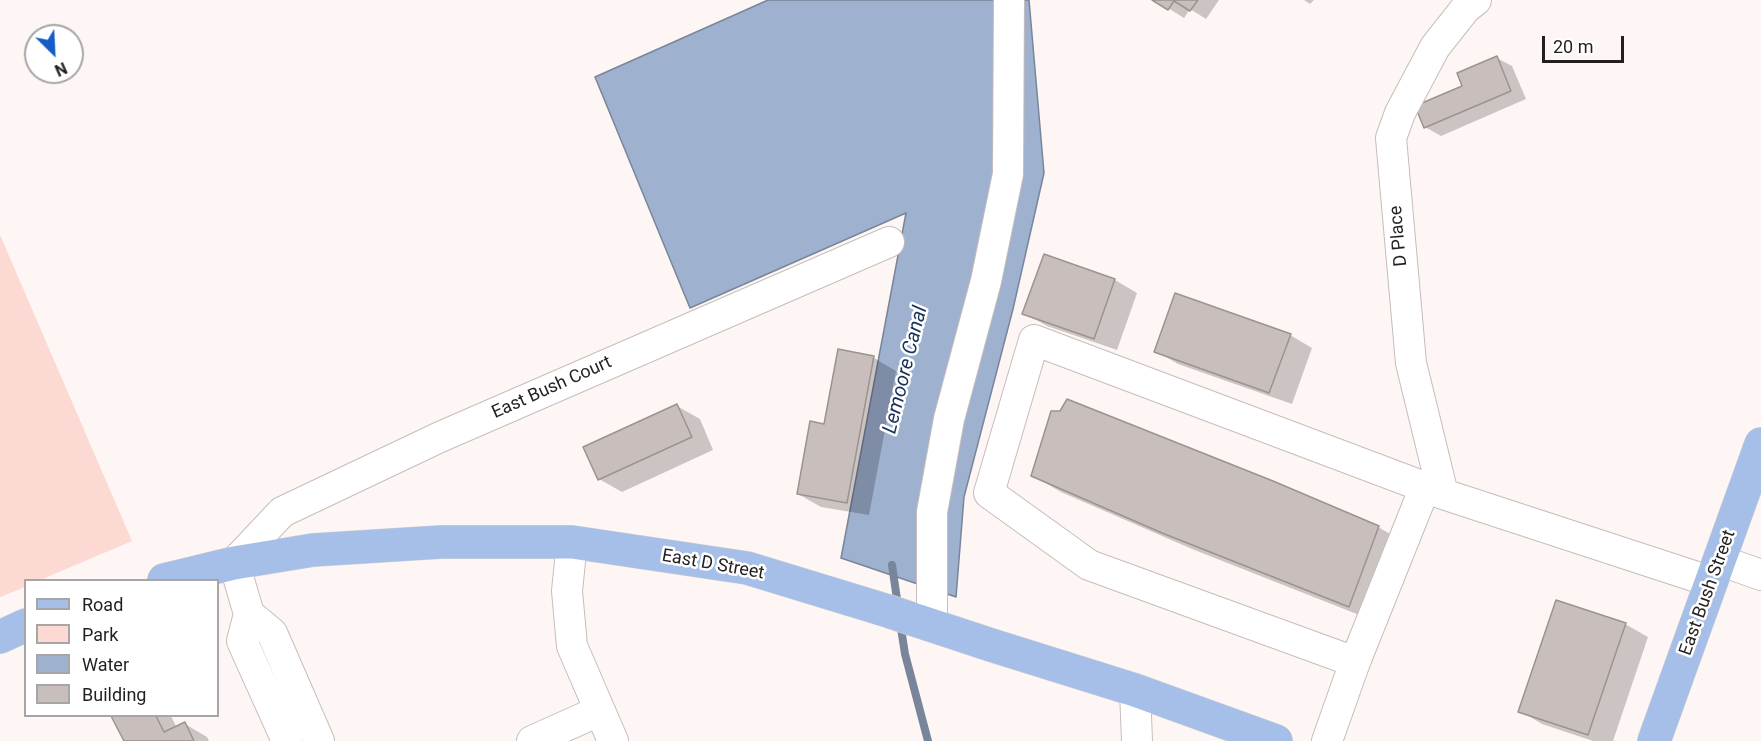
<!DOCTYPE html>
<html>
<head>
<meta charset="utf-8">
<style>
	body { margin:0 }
	#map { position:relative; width:1761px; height:741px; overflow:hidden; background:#fef6f4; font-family:Roboto,sans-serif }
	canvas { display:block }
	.legend { position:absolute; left:24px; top:579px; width:195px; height:138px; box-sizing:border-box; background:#fff; border:2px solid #a7a5a5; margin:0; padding:8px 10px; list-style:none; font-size:18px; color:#221f1e }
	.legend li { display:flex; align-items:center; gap:12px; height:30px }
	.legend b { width:30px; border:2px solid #a7a5a5 }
	.north { position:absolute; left:24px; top:24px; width:60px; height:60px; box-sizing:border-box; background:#fff; border:2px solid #a7a5a5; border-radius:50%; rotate:156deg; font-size:16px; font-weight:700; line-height:24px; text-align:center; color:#221f1e }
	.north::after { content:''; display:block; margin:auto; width:21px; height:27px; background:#165cc7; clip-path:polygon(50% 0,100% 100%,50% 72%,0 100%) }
	.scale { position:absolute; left:1542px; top:36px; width:82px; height:27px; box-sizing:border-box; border:3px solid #221f1e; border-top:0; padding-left:8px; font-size:18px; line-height:21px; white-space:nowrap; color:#221f1e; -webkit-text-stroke:4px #fff; paint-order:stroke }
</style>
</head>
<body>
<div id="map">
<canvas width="1761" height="741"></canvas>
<ul class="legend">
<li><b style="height:8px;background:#a6bfe8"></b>Road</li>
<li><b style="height:16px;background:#fcd9d2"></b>Park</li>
<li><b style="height:16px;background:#9eb1cf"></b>Water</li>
<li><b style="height:16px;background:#c8bebc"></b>Building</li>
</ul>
<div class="north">N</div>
<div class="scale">20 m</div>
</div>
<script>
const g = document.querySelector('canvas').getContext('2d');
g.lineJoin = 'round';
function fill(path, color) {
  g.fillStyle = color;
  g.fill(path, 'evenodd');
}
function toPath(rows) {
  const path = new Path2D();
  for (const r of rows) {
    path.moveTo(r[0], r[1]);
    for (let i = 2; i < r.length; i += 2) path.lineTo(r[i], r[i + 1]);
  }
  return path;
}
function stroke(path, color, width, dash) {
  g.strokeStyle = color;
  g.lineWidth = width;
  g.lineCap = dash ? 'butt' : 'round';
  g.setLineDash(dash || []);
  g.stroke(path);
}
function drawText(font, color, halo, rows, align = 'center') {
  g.font = font + ' Roboto,sans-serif';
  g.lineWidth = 5;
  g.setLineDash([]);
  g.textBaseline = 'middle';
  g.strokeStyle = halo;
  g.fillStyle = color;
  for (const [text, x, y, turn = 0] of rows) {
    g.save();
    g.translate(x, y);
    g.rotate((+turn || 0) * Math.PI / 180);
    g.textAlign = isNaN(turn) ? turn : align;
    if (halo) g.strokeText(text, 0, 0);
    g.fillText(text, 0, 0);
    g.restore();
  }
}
const green = toPath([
	[0,235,132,541,40,580,26,580,25,587,0,597]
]);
const water = toPath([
	[768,0,1029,0,1044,173,1013,309,964,497,956,597,841,558,906,213,690,308,595,77,768,0]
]);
const shadow = toPath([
	[1155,0,1219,0,1206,19,1190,9,1184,18],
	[1304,0,1314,0,1310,4],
	[1497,58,1512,66,1526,99,1441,136,1425,127,1464,86],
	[1045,256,1115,280,1137,293,1117,350,1047,326,1024,313],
	[1290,335,1312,348,1292,404,1178,364,1156,351],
	[874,358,896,371,869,515,821,507,798,494,825,425],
	[677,406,700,419,713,450,622,492,599,479],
	[1033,476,1378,527,1406,543,1377,622,1192,549,1061,492],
	[1625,624,1648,637,1613,741,1593,741,1542,724,1520,711],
	[113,716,171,716,177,728,185,724,207,737,209,741,125,741]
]);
const stream = toPath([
	[892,565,898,606],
	[900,622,905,654,928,741]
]);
const building = toPath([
	[1152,0,1198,0,1190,11,1174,1,1168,10,1152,0],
	[1497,56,1511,91,1424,128,1415,106,1462,86,1457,73,1497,56],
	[1044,254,1115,279,1094,339,1022,314,1044,254],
	[1175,293,1291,334,1269,393,1154,352,1175,293],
	[838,349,874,356,847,503,797,494,810,421,824,424,838,349],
	[1067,399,1273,481,1379,526,1349,607,1162,533,1031,476,1051,411,1060,411,1067,399],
	[677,404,692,437,598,480,583,447,677,404],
	[1556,600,1626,623,1588,735,1518,712,1556,600],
	[111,716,156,716,164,732,185,722,194,741,124,741,111,716]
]);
const minor = toPath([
	[1443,494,1411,363,1391,138,1400,113,1435,47,1465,9,1476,0],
	[572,542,567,591,572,646,613,741],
	[1719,560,1761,575],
	[249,614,272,633,319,741],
	[932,625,932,512,949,419,986,281,1008,174,1009,0],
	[1355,662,1425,487],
	[1135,690,1137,741],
	[287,741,242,641,249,614,234,563,282,512,440,437,889,242],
	[532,741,599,711],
	[1327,741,1355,662,1089,565,989,493,1034,340,1443,494,1712,582]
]);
const major = toPath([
	[164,580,234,563,313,550,441,542,572,542,747,568,888,611,991,645,1135,690,1276,741],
	[0,637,26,625],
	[1654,741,1761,444]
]);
const streetNames = [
	["D Place",1399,236,-95],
	["East Bush Court",552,388,-24],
	["East D Street",713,565,10],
	["East Bush Street",1708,593,-70]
];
const waterNames = [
	["Lemoore Canal",906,370,-76]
];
fill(green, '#fcd9d2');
fill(water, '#9eb1cf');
stroke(water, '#79859a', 1.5);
fill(shadow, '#0003');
stroke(stream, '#79859a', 8);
fill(building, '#c8bebc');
stroke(building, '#9c9391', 1.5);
stroke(minor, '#c7bdbb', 32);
stroke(major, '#d3d2d2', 34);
stroke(minor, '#fff', 30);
stroke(major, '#a6bfe8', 33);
drawText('18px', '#221f1e', '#fff', streetNames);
drawText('italic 20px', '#19325a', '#fff', waterNames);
</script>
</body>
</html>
